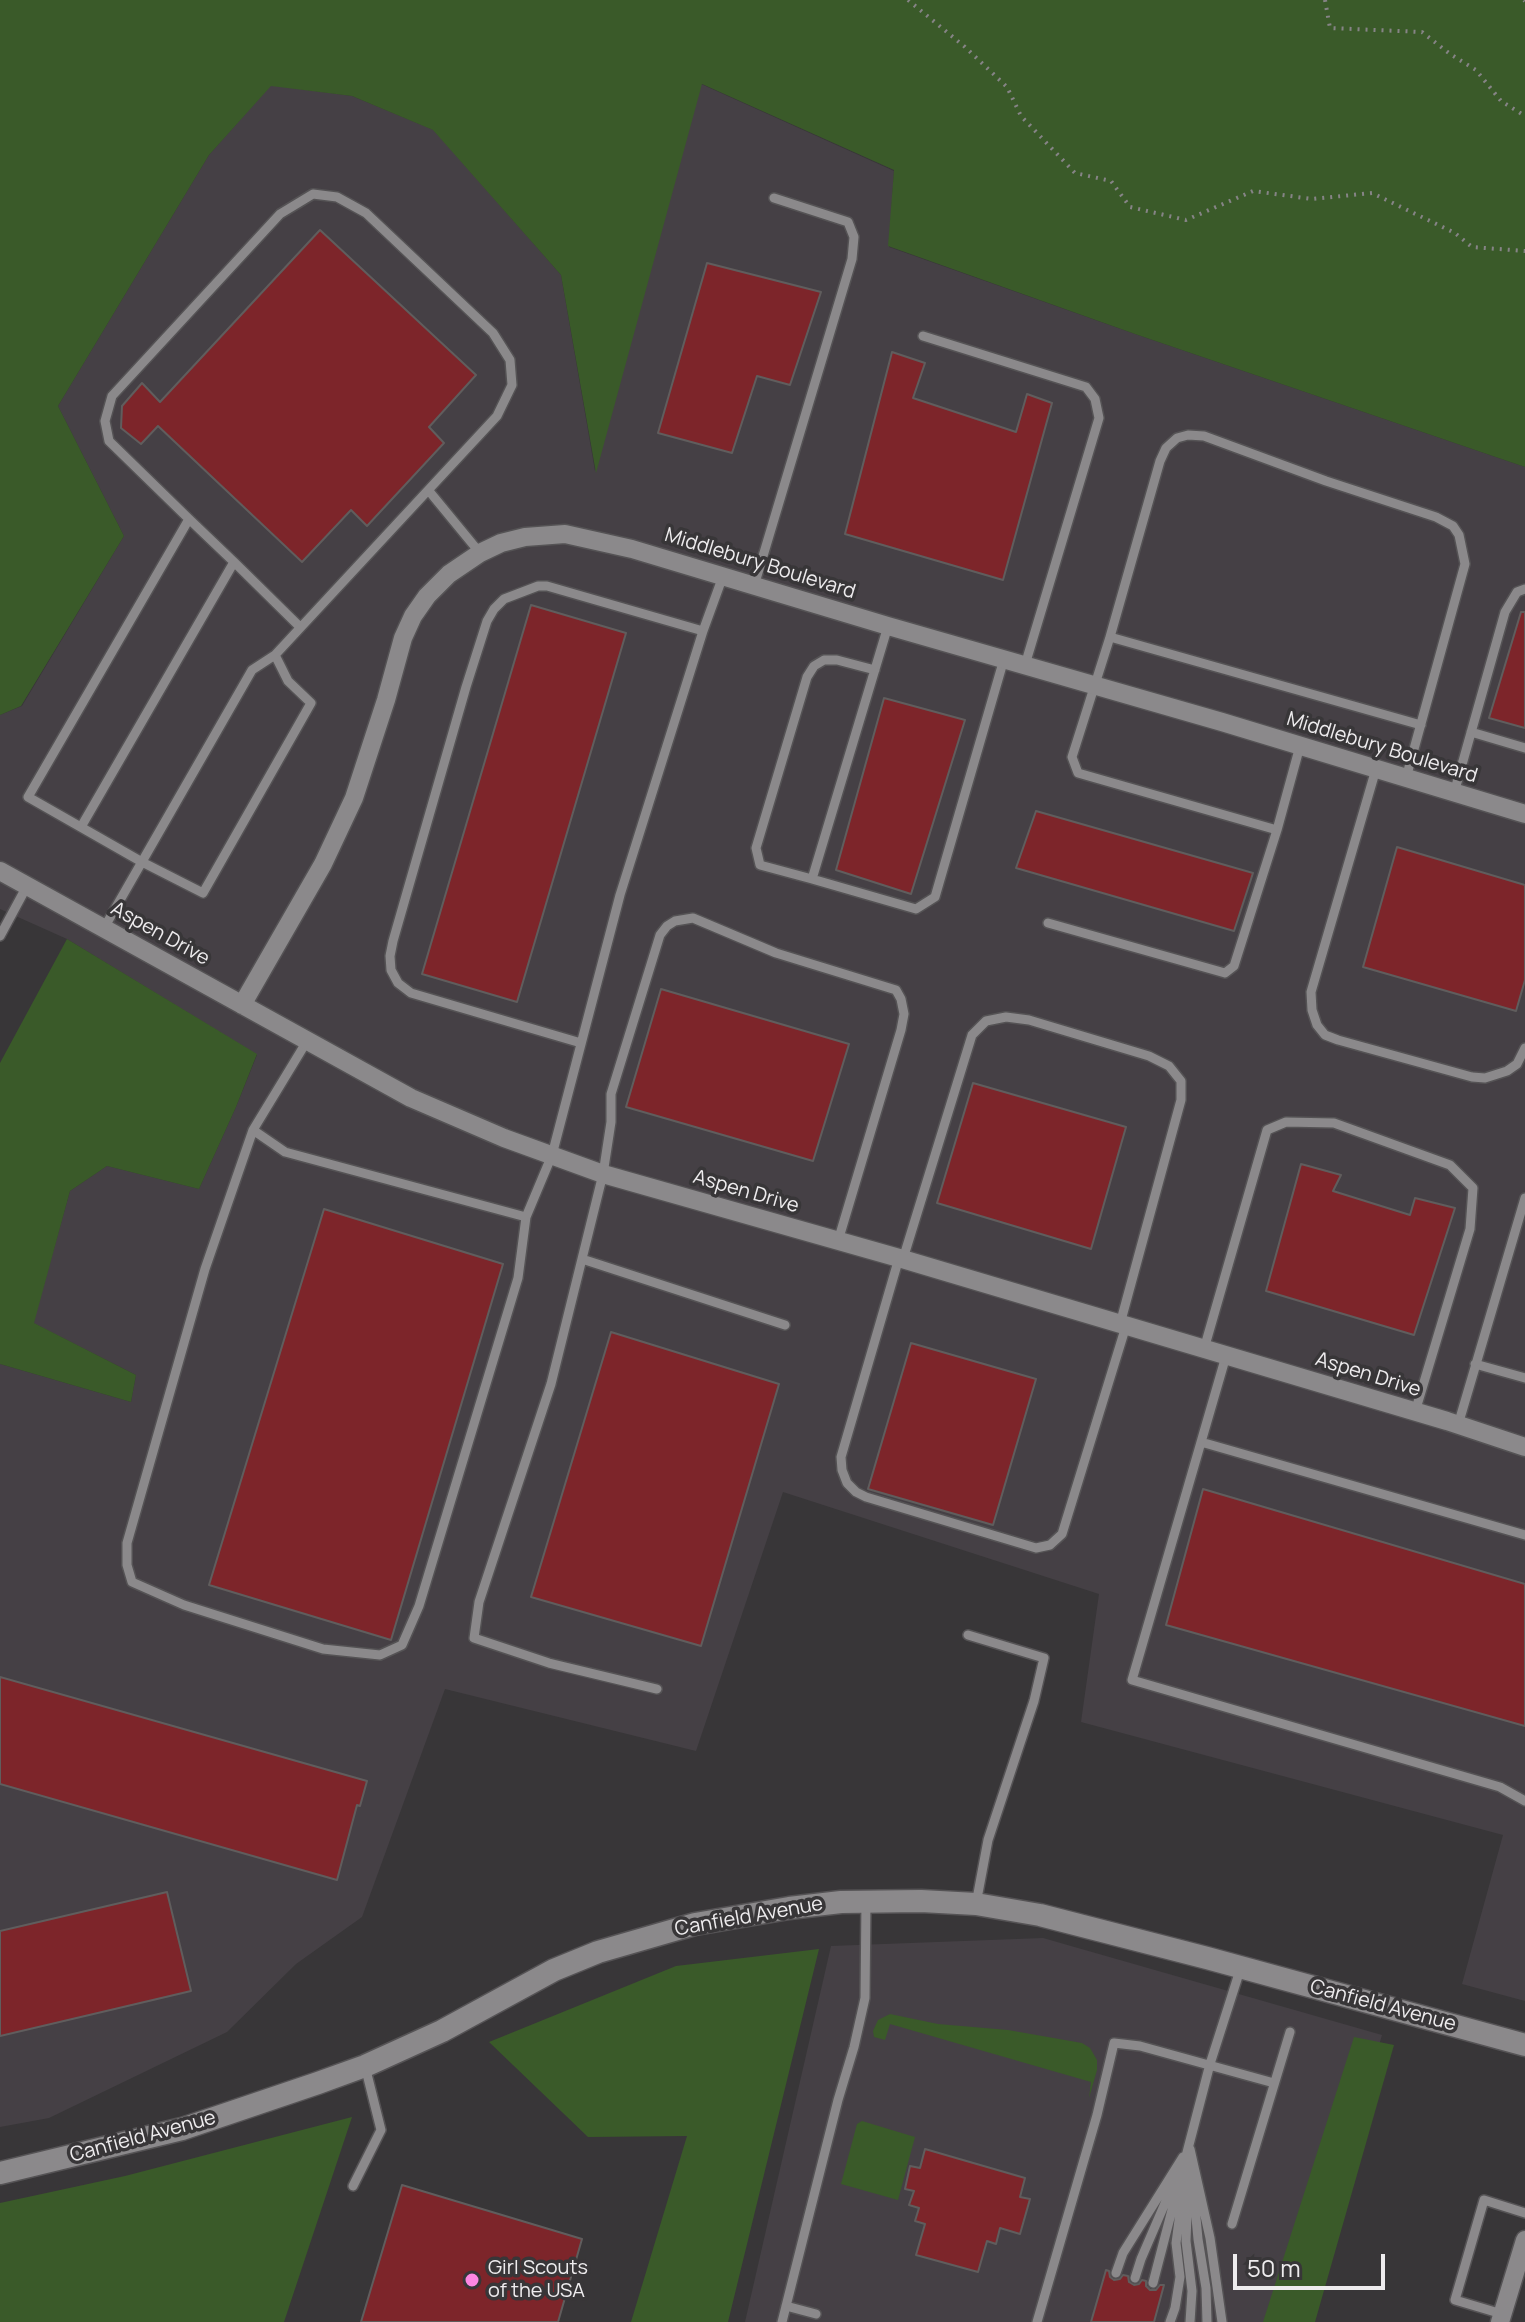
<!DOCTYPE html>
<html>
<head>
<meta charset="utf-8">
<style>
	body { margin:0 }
	#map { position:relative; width:1525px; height:2322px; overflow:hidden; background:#383638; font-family:Manrope,sans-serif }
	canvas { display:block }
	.scale { position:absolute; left:1233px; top:2254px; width:152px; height:36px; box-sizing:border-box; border:4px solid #eeecee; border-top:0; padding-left:10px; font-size:24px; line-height:28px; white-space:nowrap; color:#eeecee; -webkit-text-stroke:6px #383638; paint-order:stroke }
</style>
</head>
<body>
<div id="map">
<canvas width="1525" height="2322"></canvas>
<div class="scale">50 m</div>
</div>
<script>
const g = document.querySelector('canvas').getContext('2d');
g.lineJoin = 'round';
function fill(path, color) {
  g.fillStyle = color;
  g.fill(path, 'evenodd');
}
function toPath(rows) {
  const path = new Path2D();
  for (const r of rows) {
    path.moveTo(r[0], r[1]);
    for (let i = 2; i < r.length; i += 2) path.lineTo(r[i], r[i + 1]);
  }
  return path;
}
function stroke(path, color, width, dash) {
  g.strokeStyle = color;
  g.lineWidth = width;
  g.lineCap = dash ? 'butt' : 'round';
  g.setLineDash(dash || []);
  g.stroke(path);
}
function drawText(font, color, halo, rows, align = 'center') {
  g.font = font + ' Manrope,sans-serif';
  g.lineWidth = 7;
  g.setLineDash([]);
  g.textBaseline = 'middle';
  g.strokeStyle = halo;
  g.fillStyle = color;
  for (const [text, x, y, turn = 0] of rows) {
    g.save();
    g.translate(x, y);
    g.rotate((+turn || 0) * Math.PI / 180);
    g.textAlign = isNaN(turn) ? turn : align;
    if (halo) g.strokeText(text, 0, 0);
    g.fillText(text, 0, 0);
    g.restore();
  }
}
const built = toPath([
	[701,84,894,171,889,247,1135,334,1525,467,1525,2001,1462,1984,1503,1835,1081,1722,1099,1594,783,1492,696,1751,445,1689,362,1917,296,1964,227,2032,49,2118,0,2127,0,1364,131,1402,136,1375,33,1323,70,1191,107,1166,199,1189,236,1107,257,1055,67,939,0,909,0,715,22,706,124,536,58,406,209,155,271,85,352,96,434,130,561,275,595,471],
	[1043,1938,1382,2035,1298,2322,745,2322,831,1946]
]);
const green = toPath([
	[0,0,1525,0,1525,467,1135,334,888,246,894,170,702,84,596,473,561,275,433,130,352,96,271,86,209,155,58,406,124,536,21,706,0,715],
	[67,939,257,1054,236,1107,199,1189,107,1166,70,1191,34,1323,136,1375,131,1402,0,1364,0,1063],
	[819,1949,728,2322,631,2322,687,2136,588,2137,489,2042,676,1966],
	[890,2014,938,2024,1008,2030,1082,2043,1090,2048,1097,2060,1097,2070,1089,2098,1091,2082,890,2024,885,2040,874,2037,873,2031,878,2020],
	[1354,2037,1394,2045,1315,2322,1263,2322],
	[352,2117,284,2322,0,2322,0,2203,125,2176],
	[862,2121,915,2137,898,2200,841,2184,857,2124]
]);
const building = toPath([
	[320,230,476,375,429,427,444,443,367,526,351,510,302,562,158,426,141,444,121,428,122,406,142,383,160,402,320,230],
	[707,263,821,292,790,385,757,376,732,453,658,433,707,263],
	[892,352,925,363,913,398,1016,432,1027,394,1052,403,1003,580,845,534,892,352],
	[531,605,626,633,517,1002,422,974,531,605],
	[1521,612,1525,612,1525,728,1489,718,1521,612],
	[884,698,965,720,911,894,836,870,884,698],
	[1036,811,1253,873,1234,931,1016,868,1036,811],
	[1397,847,1525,885,1525,980,1516,1011,1363,967,1397,847],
	[661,989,849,1044,813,1161,626,1107,661,989],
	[973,1083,1126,1127,1091,1249,937,1203,973,1083],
	[1301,1164,1341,1175,1333,1191,1410,1215,1415,1198,1455,1208,1414,1335,1266,1291,1301,1164],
	[324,1209,503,1264,391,1640,209,1585,324,1209],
	[611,1332,779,1384,701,1646,531,1597,611,1332],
	[911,1343,1036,1379,993,1525,868,1489,911,1343],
	[1203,1489,1525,1584,1525,1726,1166,1625,1203,1489],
	[0,1677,367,1781,360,1806,357,1805,337,1880,0,1784,0,1677],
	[167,1892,191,1991,0,2036,0,1931,167,1892],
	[925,2149,1025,2178,1020,2197,1030,2199,1020,2234,1000,2228,996,2244,987,2241,978,2272,916,2255,925,2224,915,2221,919,2208,909,2205,914,2191,905,2189,910,2166,920,2168,925,2149],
	[402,2185,582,2239,558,2322,361,2322,402,2185],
	[1106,2270,1109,2271,1110,2277,1114,2280,1120,2279,1123,2275,1128,2276,1129,2282,1134,2285,1139,2284,1142,2280,1146,2281,1146,2286,1150,2290,1156,2290,1160,2285,1164,2285,1154,2322,1091,2322,1106,2270]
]);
const path = toPath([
	[908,0,965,47,1007,87,1021,116,1075,173,1111,181,1130,207,1186,220,1253,191,1312,199,1372,193,1455,233,1472,247,1525,251],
	[1325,0,1330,28,1422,32,1450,54,1476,70,1501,101,1525,116],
	[1524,0,1525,1]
]);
const service = toPath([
	[923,336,1086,387,1095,399,1099,418,1025,665],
	[429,491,480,553],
	[189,519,28,797,142,862,203,893,311,703,288,681,275,655,497,416,512,385,510,360,493,333,366,213,337,197,313,194,280,214,112,396,105,421,109,441,189,519,234,562,299,626],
	[754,586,852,259,854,237,848,222,774,198],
	[888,626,812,879,916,909,935,897,1004,659],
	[1110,637,1421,725],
	[1471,732,1525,748],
	[1376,769,1311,992,1312,1010,1317,1025,1325,1035,1338,1040,1472,1077,1485,1078,1507,1071,1517,1064,1525,1048],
	[1454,793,1505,612,1517,592,1525,589],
	[81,827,234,562],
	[1277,830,1078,773,1072,757,1110,637,1160,461,1166,448,1177,438,1188,435,1204,436,1326,481,1436,517,1453,526,1459,535,1465,564,1406,778],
	[812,879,760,865,756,848,807,677,814,666,824,660,837,660,875,670],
	[1048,923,1225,973,1234,966,1277,830,1300,746],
	[104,928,252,670,275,655],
	[0,936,27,886],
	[307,1041,253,1130,205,1269,127,1543,127,1565,132,1582,184,1605,323,1649,380,1655,402,1645,419,1606,518,1278,526,1217],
	[581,1043,411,993,398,983,391,970,390,956,393,941,466,687,487,621,494,609,504,599,538,586,547,586,703,631],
	[253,1130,285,1152,526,1217,552,1155,620,895,703,631,723,576],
	[899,1258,841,1457,842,1470,847,1483,856,1492,866,1497,1036,1548,1050,1545,1062,1534,1126,1326],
	[582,1259,785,1325],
	[903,1259,972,1035,986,1021,1006,1017,1029,1020,1149,1056,1169,1066,1181,1081,1181,1100,1120,1324],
	[1204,1349,1267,1130,1286,1122,1334,1123,1450,1165,1473,1188,1470,1229,1415,1412],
	[1226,1356,1132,1680,1500,1787,1525,1801],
	[1475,1364,1525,1378],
	[1458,1425,1525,1198],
	[1201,1442,1525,1535],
	[968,1635,1044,1658,1034,1701,988,1840,976,1904],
	[657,1689,549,1663,474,1638,479,1602,551,1384,603,1174,611,1122,611,1094,660,935,667,926,675,921,693,918,776,953,896,990,901,999,904,1014,901,1030,838,1241],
	[1190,2149,1210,2238,1222,2322],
	[1189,2162,1186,2241,1192,2291,1190,2322],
	[353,2186,381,2130,365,2066],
	[1193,2186,1198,2239,1206,2288,1207,2322],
	[1232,2224,1290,2032],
	[1116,2273,1123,2253,1183,2157],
	[1135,2278,1141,2259,1175,2180],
	[1153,2283,1210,2064,1241,1967],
	[786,2306,816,2314],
	[1502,2314,1455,2300,1484,2200,1525,2213],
	[782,2322,838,2100,854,2047,865,1998,866,1901],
	[1037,2322,1097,2115,1114,2043,1140,2046,1274,2083],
	[1170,2322,1175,2308,1180,2277,1176,2243,1184,2182]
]);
const minor = toPath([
	[0,871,411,1098,504,1138,603,1174,899,1258,1447,1421,1525,1447],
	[242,1005,323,864,354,798,386,700,403,638,413,616,427,596,449,574,480,553,501,543,525,537,565,534,632,549,888,626,1222,722,1525,814],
	[1500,2322,1525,2240]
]);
const tertiary = toPath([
	[0,2173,182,2129,318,2083,365,2066,442,2031,554,1970,598,1952,695,1924,789,1908,841,1902,921,1901,976,1904,1040,1915,1207,1958,1525,2045]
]);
const markers = [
	[472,2280,8,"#fd86e2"]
];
const streetNames = [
	["Middlebury Boulevard",760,564,17],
	["Middlebury Boulevard",1382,748,17],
	["Aspen Drive",160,934,29],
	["Aspen Drive",746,1192,16],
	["Aspen Drive",1368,1375,17],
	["Canfield Avenue",749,1917,-10],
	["Canfield Avenue",1383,2006,15],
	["Canfield Avenue",143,2137,-15]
];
const poiNames = [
	["Girl Scouts",488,2268],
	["of the USA",488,2291]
];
fill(built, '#454045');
fill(green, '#3a5a29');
fill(building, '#7d252a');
stroke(building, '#605d5d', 2);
stroke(service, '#555355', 12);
stroke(minor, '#555355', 21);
stroke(tertiary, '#555355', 25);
stroke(path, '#868486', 4, [2, 6]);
stroke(service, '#8b898b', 9);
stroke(minor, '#8b898b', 18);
stroke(tertiary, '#8b898b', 22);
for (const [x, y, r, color] of markers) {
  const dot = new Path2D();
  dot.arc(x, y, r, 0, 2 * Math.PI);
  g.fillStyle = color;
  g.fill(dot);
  stroke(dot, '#383638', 3);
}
drawText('20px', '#eeecee', '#383638', streetNames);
drawText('20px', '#eeecee', '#383638', poiNames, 'left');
</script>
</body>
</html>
